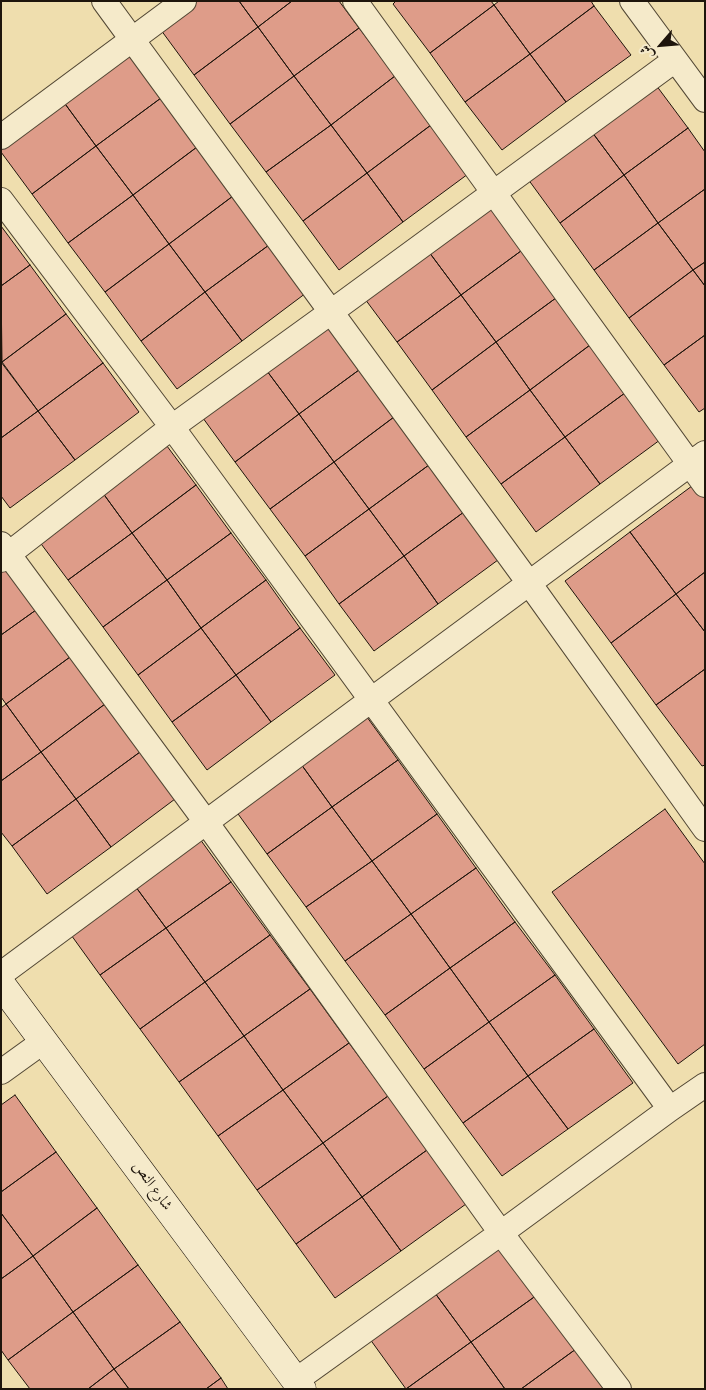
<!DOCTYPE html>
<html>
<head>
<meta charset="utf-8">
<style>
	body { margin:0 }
	#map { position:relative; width:706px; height:1390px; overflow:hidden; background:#efdeae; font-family:"IM FELL Great Primer",Amiri,serif }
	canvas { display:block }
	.frame { position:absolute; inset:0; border:2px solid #1e150c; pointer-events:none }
	.north { position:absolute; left:636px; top:20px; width:50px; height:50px; -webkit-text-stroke:4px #f5eaca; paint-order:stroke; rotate:243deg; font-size:14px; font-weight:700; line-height:20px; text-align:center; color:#1e150c }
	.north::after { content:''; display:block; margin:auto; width:18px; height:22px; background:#1e150c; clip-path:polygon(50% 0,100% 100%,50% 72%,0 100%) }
</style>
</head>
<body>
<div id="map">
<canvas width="706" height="1390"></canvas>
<div class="frame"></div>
<div class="north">ش</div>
</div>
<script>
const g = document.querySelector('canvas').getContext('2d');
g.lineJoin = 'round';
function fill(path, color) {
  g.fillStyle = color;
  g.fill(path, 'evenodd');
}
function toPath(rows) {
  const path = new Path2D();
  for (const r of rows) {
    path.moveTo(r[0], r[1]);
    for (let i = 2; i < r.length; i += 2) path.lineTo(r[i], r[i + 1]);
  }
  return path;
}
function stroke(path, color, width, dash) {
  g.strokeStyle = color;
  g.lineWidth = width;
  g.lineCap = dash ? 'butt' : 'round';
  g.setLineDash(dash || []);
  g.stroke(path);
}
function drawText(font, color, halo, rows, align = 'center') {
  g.font = font + ' "IM FELL Great Primer",Amiri,serif';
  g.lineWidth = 5;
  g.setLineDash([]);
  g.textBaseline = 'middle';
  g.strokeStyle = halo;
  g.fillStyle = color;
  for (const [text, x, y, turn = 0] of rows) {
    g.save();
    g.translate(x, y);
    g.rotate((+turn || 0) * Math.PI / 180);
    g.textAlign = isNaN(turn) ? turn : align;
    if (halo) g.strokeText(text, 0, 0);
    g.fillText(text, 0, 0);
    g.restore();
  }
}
const building = toPath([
	[191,1,239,1,258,27,194,75,158,26,191,1],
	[239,1,292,1,258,27,239,1],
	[292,1,339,1,359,28,294,76,258,27,292,1],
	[396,1,491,1,494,5,430,53,393,4,396,1],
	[499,1,591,1,594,6,530,54,494,5,499,1],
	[494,5,530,54,465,102,430,53,494,5],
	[594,6,631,55,566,102,530,54,594,6],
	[258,27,294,76,230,124,194,75,258,27],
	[359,28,395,76,331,125,294,76,359,28],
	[124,49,161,98,96,146,60,97,124,49],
	[530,54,566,102,502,150,465,102,530,54],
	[294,76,331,125,266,172,230,124,294,76],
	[395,76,431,125,367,173,331,125,395,76],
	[653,81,688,128,624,175,589,128,653,81],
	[60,97,96,146,32,194,1,152,1,141,60,97],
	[161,98,197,147,133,195,96,146,161,98],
	[331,125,367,173,303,221,266,172,331,125],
	[431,125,468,174,403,222,367,173,431,125],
	[589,128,624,175,560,223,525,175,589,128],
	[688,128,705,152,705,189,658,223,624,175,688,128],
	[96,146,133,195,68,243,32,194,96,146],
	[197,147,233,196,169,244,133,195,197,147],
	[367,173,403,222,339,270,303,221,367,173],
	[624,175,658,223,594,270,560,223,624,175],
	[705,189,705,262,693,270,658,223,705,189],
	[133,195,169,244,105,292,68,243,133,195],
	[233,196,269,245,205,292,169,244,233,196],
	[490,200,525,248,461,295,426,248,490,200],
	[658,223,693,270,629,318,594,270,658,223],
	[1,226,30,265,1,286,1,226],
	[169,244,205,292,141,341,105,292,169,244],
	[269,245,306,293,242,341,205,292,269,245],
	[426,248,461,295,397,342,362,295,426,248],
	[525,248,560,295,496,342,461,295,525,248],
	[705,262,705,286,693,270,705,262],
	[30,265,66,314,2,362,1,286,30,265],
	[693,270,705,286,705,335,664,365,629,318,693,270],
	[205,292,242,341,177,389,141,341,205,292],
	[461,295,496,342,432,390,397,342,461,295],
	[560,295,594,342,530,390,496,342,560,295],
	[66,314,103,363,38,411,2,362,66,314],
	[328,320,363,367,299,414,264,367,328,320],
	[705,335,705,408,699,412,664,365,705,335],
	[496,342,530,390,466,437,432,390,496,342],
	[594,342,629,390,565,437,530,390,594,342],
	[1,362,38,411,1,438,1,362],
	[103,363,139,412,75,460,38,411,103,363],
	[264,367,299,414,235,462,200,414,264,367],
	[363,367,398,414,334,462,299,414,363,367],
	[530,390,565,437,501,484,466,437,530,390],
	[629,390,664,437,600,484,565,437,629,390],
	[38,411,75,460,10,508,1,496,1,438,38,411],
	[299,414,334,462,270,509,235,462,299,414],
	[398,414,433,462,369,509,334,462,398,414],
	[565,437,600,484,536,532,501,484,565,437],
	[161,438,196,485,132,533,97,485,161,438],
	[334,462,369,509,305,556,270,509,334,462],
	[433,462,468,509,404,556,369,509,433,462],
	[696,483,705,494,705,572,676,594,630,532,696,483],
	[97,485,132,533,68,580,33,533,97,485],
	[196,485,231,533,167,580,132,533,196,485],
	[369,509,404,556,339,604,305,556,369,509],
	[468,509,502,557,438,604,404,556,468,509],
	[630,532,676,594,611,643,565,581,630,532],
	[132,533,167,580,103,627,68,580,132,533],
	[231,533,266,580,201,628,167,580,231,533],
	[404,556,438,604,374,651,339,604,404,556],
	[1,563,36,610,1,635,1,563],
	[705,572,705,632,676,594,705,572],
	[167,580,201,628,138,675,103,627,167,580],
	[266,580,300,628,236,675,201,628,266,580],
	[676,594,705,632,705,669,656,705,611,643,676,594],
	[36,610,70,657,6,704,1,697,1,635,36,610],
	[201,628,236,675,172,722,138,675,201,628],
	[300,628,335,675,271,722,236,675,300,628],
	[70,657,105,704,41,752,6,704,70,657],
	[705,669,705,765,702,766,656,705,705,669],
	[236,675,271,722,207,770,172,722,236,675],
	[6,704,41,752,1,781,1,708,6,704],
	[105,704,140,752,76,799,41,752,105,704],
	[359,706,398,760,332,807,293,753,359,706],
	[41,752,76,799,12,846,1,832,1,781,41,752],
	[140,752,175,799,111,847,76,799,140,752],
	[293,753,332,807,267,854,228,800,293,753],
	[398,760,437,814,372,861,332,807,398,760],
	[76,799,111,847,47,894,12,846,76,799],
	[332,807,372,861,306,907,267,854,332,807],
	[665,809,705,864,705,1044,678,1064,552,892,665,809],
	[437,814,476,868,411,914,372,861,437,814],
	[192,828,231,882,166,928,127,875,192,828],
	[372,861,411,914,345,961,306,907,372,861],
	[476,868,515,922,450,968,411,914,476,868],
	[127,875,166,928,100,975,61,921,127,875],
	[231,882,270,935,205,982,166,928,231,882],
	[411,914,450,968,385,1015,345,961,411,914],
	[515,922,555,975,489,1022,450,968,515,922],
	[166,928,205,982,140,1029,100,975,166,928],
	[270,935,310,989,244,1036,205,982,270,935],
	[450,968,489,1022,424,1069,385,1015,450,968],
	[555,975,594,1029,528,1076,489,1022,555,975],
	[205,982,244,1036,179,1082,140,1029,205,982],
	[310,989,349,1043,283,1090,244,1036,310,989],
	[489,1022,528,1076,463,1123,424,1069,489,1022],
	[594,1029,633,1083,568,1129,528,1076,594,1029],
	[244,1036,283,1090,218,1136,179,1082,244,1036],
	[349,1043,388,1096,323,1143,283,1090,349,1043],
	[528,1076,568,1129,502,1176,463,1123,528,1076],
	[283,1090,323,1143,257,1190,218,1136,283,1090],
	[15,1095,56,1152,1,1192,1,1105,15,1095],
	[388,1096,427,1150,362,1197,323,1143,388,1096],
	[323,1143,362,1197,296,1244,257,1190,323,1143],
	[427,1150,466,1204,401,1251,362,1197,427,1150],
	[56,1152,97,1208,33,1256,1,1213,1,1192,56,1152],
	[362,1197,401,1251,335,1298,296,1244,362,1197],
	[97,1208,138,1265,73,1312,33,1256,97,1208],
	[1,1213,33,1256,1,1279,1,1213],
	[498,1242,537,1295,471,1342,432,1289,498,1242],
	[33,1256,73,1312,8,1360,1,1350,1,1279,33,1256],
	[138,1265,180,1322,114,1369,73,1312,138,1265],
	[432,1289,471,1342,406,1389,367,1335,432,1289],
	[537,1295,576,1349,521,1389,505,1389,471,1342,537,1295],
	[73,1312,114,1369,88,1389,30,1389,8,1360,73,1312],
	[180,1322,221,1378,206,1389,129,1389,114,1369,180,1322],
	[471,1342,505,1389,406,1389,471,1342],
	[576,1349,605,1389,521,1389,576,1349],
	[114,1369,129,1389,88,1389,114,1369],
	[221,1378,228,1389,206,1389,221,1378]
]);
const street = toPath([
	[104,1,529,583,705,829],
	[355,1,705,485],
	[632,1,705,100],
	[1,137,184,1],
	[1,200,172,427,670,1109],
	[1,544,206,822,501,1233,619,1389],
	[1,560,172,427,331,312,675,60],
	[1,974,705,453],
	[1,1072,44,1041],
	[295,1381,501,1233,670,1109,705,1085]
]);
const secondary = toPath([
	[1,984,302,1389]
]);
const streetNames = [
	["شارع النص",152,1186,54]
];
fill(building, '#de9c89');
stroke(building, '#1e150c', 1);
stroke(street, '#524734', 26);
stroke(secondary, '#1e150c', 29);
stroke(street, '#f5eaca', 24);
stroke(secondary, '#f5eaca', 28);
drawText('15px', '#1e150c', '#f5eaca', streetNames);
</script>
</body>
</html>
